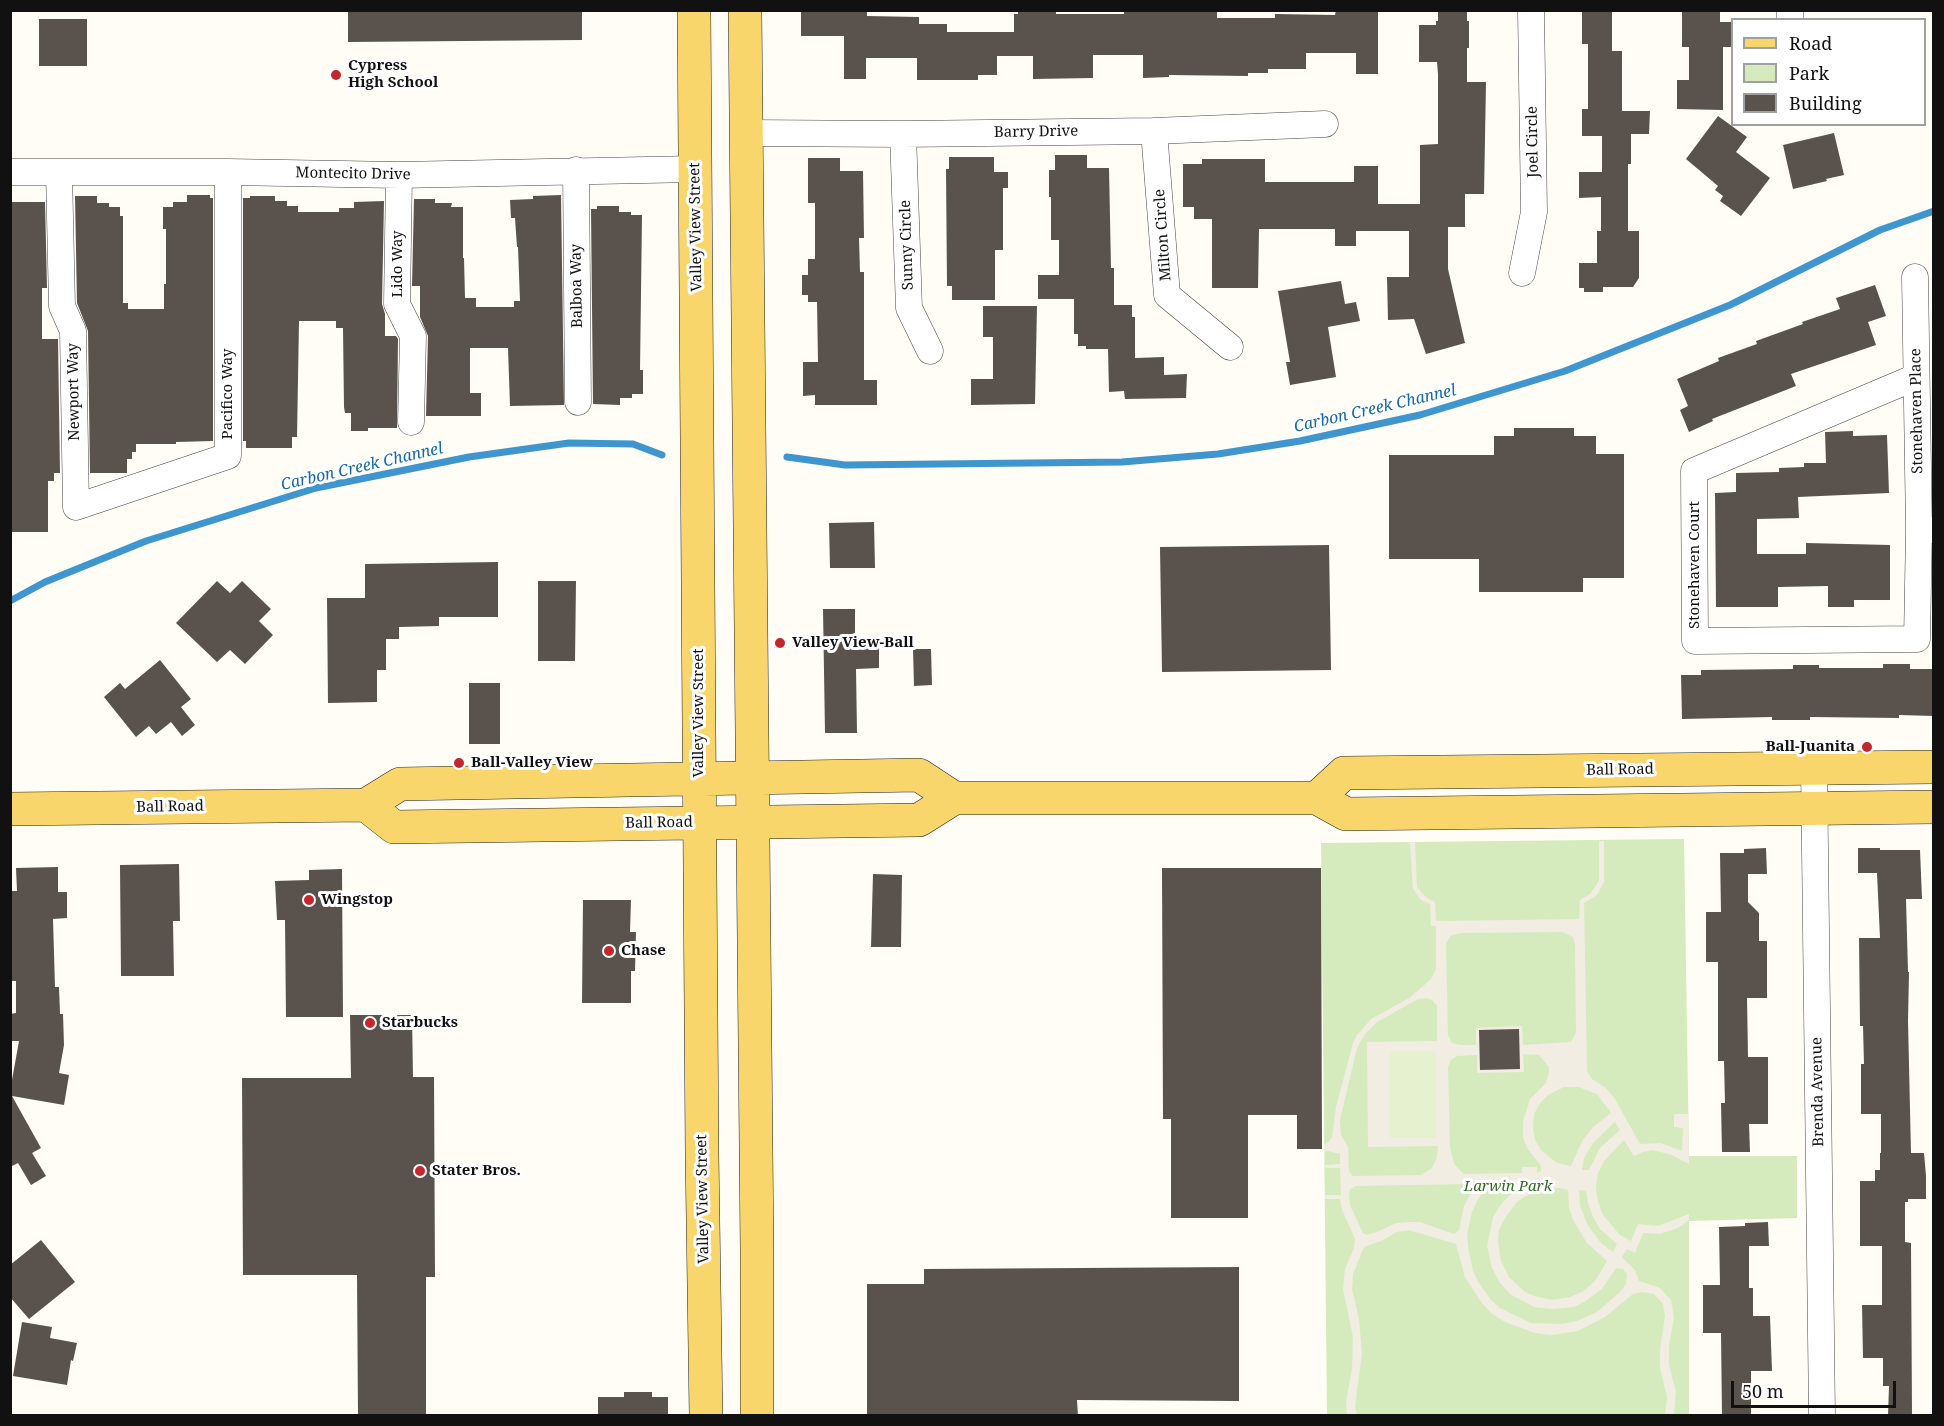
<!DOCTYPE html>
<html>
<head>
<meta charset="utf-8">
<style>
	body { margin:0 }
	#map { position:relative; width:1944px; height:1426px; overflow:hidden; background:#fffdf5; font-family:"Noto Serif",serif }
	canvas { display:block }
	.frame { position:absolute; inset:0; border:12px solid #111; pointer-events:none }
	.legend { position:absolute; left:1731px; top:18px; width:195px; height:108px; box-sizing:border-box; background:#fff; border:2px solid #a0a0a0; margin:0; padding:8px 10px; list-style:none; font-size:18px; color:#111 }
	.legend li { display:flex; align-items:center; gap:12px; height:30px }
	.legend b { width:30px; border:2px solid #a0a0a0 }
	.scale { position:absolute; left:1731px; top:1381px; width:165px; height:27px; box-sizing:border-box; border:3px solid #111; border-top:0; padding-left:8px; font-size:18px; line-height:21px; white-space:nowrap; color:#111; -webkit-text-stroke:4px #fff; paint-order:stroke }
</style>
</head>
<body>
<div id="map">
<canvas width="1944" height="1426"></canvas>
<div class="frame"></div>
<ul class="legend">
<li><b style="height:8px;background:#f9d66b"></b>Road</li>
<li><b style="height:16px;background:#d5ebbd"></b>Park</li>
<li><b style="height:16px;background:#5a524d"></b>Building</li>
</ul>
<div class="scale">50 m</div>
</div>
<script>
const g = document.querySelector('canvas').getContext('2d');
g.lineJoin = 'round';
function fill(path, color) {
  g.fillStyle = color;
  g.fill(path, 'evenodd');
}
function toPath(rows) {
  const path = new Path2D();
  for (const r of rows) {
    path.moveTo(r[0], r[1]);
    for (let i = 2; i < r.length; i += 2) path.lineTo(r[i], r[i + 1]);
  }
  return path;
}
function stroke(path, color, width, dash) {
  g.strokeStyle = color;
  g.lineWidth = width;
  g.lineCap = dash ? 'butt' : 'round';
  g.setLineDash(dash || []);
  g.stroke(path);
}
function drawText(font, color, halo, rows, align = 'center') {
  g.font = font + ' "Noto Serif",serif';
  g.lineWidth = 6;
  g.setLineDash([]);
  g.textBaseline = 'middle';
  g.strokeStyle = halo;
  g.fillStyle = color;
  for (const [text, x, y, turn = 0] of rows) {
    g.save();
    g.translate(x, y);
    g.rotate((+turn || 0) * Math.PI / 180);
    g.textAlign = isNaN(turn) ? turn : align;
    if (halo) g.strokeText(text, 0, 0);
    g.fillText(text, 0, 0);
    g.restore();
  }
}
const green = toPath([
	[1684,839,1689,1156,1797,1156,1797,1218,1689,1221,1689,1415,1327,1415,1321,843]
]);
const pitch = toPath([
	[1390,1051,1436,1051,1436,1138,1390,1138]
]);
const plaza = toPath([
	[1599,841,1604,841,1604,882,1597,895,1584,903,1587,1071,1592,1079,1606,1088,1615,1099,1640,1144,1661,1143,1682,1151,1683,1128,1674,1127,1674,1114,1688,1114,1689,1164,1672,1155,1653,1150,1643,1152,1634,1156,1624,1140,1604,1161,1598,1173,1596,1188,1598,1202,1603,1215,1620,1235,1631,1241,1638,1224,1658,1226,1689,1214,1689,1220,1678,1228,1660,1234,1643,1233,1635,1253,1627,1249,1622,1257,1635,1270,1639,1281,1660,1288,1671,1300,1674,1318,1669,1345,1669,1365,1676,1392,1674,1415,1665,1415,1667,1397,1660,1368,1660,1350,1665,1316,1663,1304,1654,1294,1642,1292,1633,1294,1605,1317,1578,1331,1551,1335,1535,1333,1505,1322,1491,1313,1481,1302,1465,1277,1456,1244,1409,1230,1397,1232,1381,1241,1364,1247,1353,1274,1352,1289,1359,1319,1362,1354,1355,1406,1357,1415,1347,1415,1346,1401,1352,1368,1353,1337,1343,1289,1345,1269,1354,1248,1355,1239,1342,1210,1340,1199,1325,1199,1325,1195,1341,1195,1340,1168,1325,1168,1325,1165,1340,1164,1340,1154,1324,1150,1324,1146,1332,1138,1336,1107,1353,1043,1357,1035,1371,1019,1409,998,1422,987,1431,979,1436,969,1436,926,1431,926,1430,904,1421,900,1413,889,1410,845,1408,843,1415,842,1417,887,1426,897,1435,902,1436,921,1440,921,1579,919,1580,900,1590,894,1599,881],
	[1562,932,1573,937,1575,945,1576,1032,1571,1042,1523,1045,1522,1026,1476,1028,1476,1045,1460,1045,1452,1043,1448,1035,1446,944,1449,938,1452,935,1462,933],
	[1426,998,1432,1000,1437,1006,1437,1041,1367,1042,1368,1147,1438,1146,1437,1158,1432,1168,1421,1175,1353,1176,1349,1171,1348,1147,1341,1135,1340,1120,1357,1048,1365,1034,1377,1022,1418,999],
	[1390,1051,1436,1051,1436,1138,1390,1138],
	[1523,1054,1539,1055,1549,1067,1549,1073,1546,1083,1530,1099,1523,1121,1523,1137,1527,1148,1541,1166,1541,1171,1537,1173,1537,1167,1522,1167,1522,1173,1464,1174,1454,1164,1450,1147,1448,1067,1451,1060,1457,1056,1477,1055,1477,1073,1524,1072],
	[1564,1087,1578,1087,1597,1094,1611,1113,1593,1127,1582,1141,1571,1166,1557,1163,1541,1150,1535,1140,1533,1128,1534,1114,1541,1102,1548,1095],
	[1615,1122,1620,1130,1600,1148,1589,1170,1582,1170,1584,1158,1593,1143],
	[1468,1184,1471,1185,1473,1189,1464,1206,1459,1230,1454,1234,1420,1222,1408,1222,1396,1223,1377,1232,1366,1235,1363,1233,1350,1205,1349,1193,1350,1189,1356,1186],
	[1491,1184,1510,1184,1514,1186,1513,1192,1502,1203,1493,1217,1487,1246,1492,1268,1500,1283,1510,1294,1534,1307,1552,1309,1574,1307,1584,1302,1602,1289,1616,1268,1623,1269,1627,1274,1626,1284,1620,1292,1597,1312,1577,1321,1561,1324,1531,1323,1500,1308,1491,1300,1478,1282,1473,1271,1468,1247,1467,1234,1472,1212,1478,1199],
	[1559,1188,1568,1190,1569,1208,1574,1222,1587,1243,1607,1261,1595,1281,1582,1292,1570,1297,1552,1300,1534,1296,1525,1292,1509,1277,1501,1261,1498,1241,1499,1230,1505,1218,1517,1202,1524,1197,1540,1189],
	[1579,1190,1586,1191,1588,1203,1593,1217,1600,1229,1617,1244,1613,1252,1601,1243,1587,1224,1580,1205]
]);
const stream = toPath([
	[787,457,845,465,1122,462,1218,454,1300,441,1420,415,1565,371,1730,305,1880,230,1934,211],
	[10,601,45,582,146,541,316,488,469,457,569,443,633,444,662,455]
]);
const building = toPath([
	[348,10,582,10,582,40,348,42],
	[801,10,867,10,867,16,919,17,919,24,947,24,947,32,1014,32,1014,14,1018,14,1018,10,1056,10,1056,14,1124,14,1124,10,1217,12,1217,18,1275,18,1275,14,1335,15,1336,10,1370,10,1378,12,1378,74,1356,74,1356,53,1306,53,1306,69,1268,69,1268,73,1248,73,1248,76,1169,75,1169,77,1143,78,1143,55,1093,55,1093,78,1033,79,1033,56,997,56,997,75,978,75,978,80,917,80,917,58,866,58,866,79,844,79,844,36,801,36],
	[1438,10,1467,10,1467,21,1469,21,1469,48,1467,48,1467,82,1486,82,1484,194,1465,194,1465,227,1448,227,1448,269,1465,343,1426,354,1414,319,1388,320,1387,277,1409,277,1409,231,1356,231,1356,246,1335,246,1335,229,1259,229,1258,288,1212,288,1212,219,1194,219,1194,207,1183,207,1183,164,1202,164,1202,159,1265,159,1265,182,1354,182,1354,166,1378,166,1378,204,1420,204,1420,145,1438,144,1438,74,1437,62,1419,62,1419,25,1436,25,1436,21,1438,21],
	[1582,10,1612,10,1612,51,1622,51,1622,111,1650,111,1649,134,1631,134,1631,164,1628,164,1628,231,1639,231,1639,278,1633,287,1603,287,1603,292,1584,292,1584,288,1579,288,1579,263,1597,263,1597,231,1601,231,1601,197,1579,198,1579,172,1602,172,1602,136,1582,136,1582,109,1588,109,1588,44,1582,44],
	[1682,10,1720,10,1720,22,1732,22,1732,47,1723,47,1723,110,1677,109,1677,80,1689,80,1689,47,1682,47],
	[39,19,87,19,87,66,39,66],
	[1718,116,1747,137,1736,152,1770,178,1741,216,1720,201,1723,196,1715,190,1718,186,1686,159],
	[1834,133,1844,175,1826,179,1827,181,1793,189,1783,145],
	[1055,155,1087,155,1087,168,1109,168,1111,268,1114,268,1114,305,1132,305,1132,317,1135,317,1135,358,1164,357,1164,375,1187,374,1186,398,1125,399,1124,391,1109,392,1108,349,1086,349,1086,346,1078,346,1078,334,1074,334,1074,299,1038,299,1038,275,1059,275,1059,240,1051,240,1051,197,1049,197,1049,170,1055,170],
	[949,157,994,157,994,172,1008,172,1008,188,1003,188,1003,250,995,250,995,300,952,300,952,286,947,286,946,169,949,169],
	[808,158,840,158,840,171,863,171,864,238,859,238,860,272,864,272,864,380,877,380,877,405,815,405,815,395,803,396,803,362,818,362,817,302,808,302,808,295,802,295,802,275,808,275,808,259,815,259,815,203,808,203],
	[187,195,210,195,210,198,213,198,213,441,176,442,176,444,136,444,136,452,132,452,132,459,127,459,127,473,90,473,88,331,77,303,75,196,97,196,97,203,109,203,109,207,120,207,120,216,123,216,123,303,128,303,128,309,164,309,164,284,166,284,166,229,163,229,163,207,173,207,173,202,187,202],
	[561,195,564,405,510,406,508,348,470,348,470,393,481,393,481,416,426,416,428,336,420,317,420,286,412,286,414,199,435,199,435,203,452,203,451,207,463,207,463,258,464,258,465,298,476,298,476,307,514,307,514,301,520,301,518,247,517,247,515,218,511,218,510,200,533,199,533,196],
	[250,196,275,196,275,201,287,201,287,206,298,206,298,212,339,212,339,208,354,208,354,202,384,201,382,304,385,314,385,336,396,336,398,339,397,428,368,428,368,431,351,431,351,413,345,413,344,407,343,328,336,328,336,321,299,321,297,437,292,437,292,448,246,448,246,441,243,441,243,198,250,198],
	[10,202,45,202,47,288,42,288,42,339,58,339,60,473,54,473,54,481,48,481,48,532,10,532],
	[597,206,619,206,619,212,631,212,631,215,642,215,640,370,643,370,643,394,632,394,632,398,620,398,620,405,593,404,591,209,597,209],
	[1341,281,1345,304,1356,302,1360,321,1328,327,1336,377,1290,385,1286,362,1290,362,1278,291],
	[1875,285,1886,316,1868,322,1876,345,1791,374,1796,386,1712,419,1713,421,1689,432,1680,410,1688,406,1677,379,1719,361,1718,358,1757,344,1756,341,1803,324,1802,322,1840,309,1836,298],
	[983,306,1037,306,1035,404,971,405,971,379,993,379,993,337,983,337],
	[1514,428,1574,428,1574,436,1596,436,1596,454,1624,454,1624,578,1583,578,1583,592,1479,592,1479,559,1389,559,1389,455,1494,455,1494,436,1514,436],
	[1853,431,1853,436,1887,435,1889,493,1798,497,1799,518,1757,519,1757,554,1806,554,1806,543,1890,545,1890,600,1854,600,1854,607,1828,607,1828,586,1778,587,1778,607,1716,607,1715,493,1736,492,1736,473,1779,472,1779,468,1804,467,1804,463,1826,463,1825,432],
	[874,522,875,568,830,568,829,523],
	[1329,545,1331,670,1162,672,1160,547],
	[498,562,498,617,439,617,439,626,399,627,399,639,386,639,386,670,377,670,377,702,328,703,327,598,365,598,365,564],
	[217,581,230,593,242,581,271,609,259,621,273,635,245,664,230,650,217,662,176,623],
	[538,581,576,581,575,661,538,661],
	[823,609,855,609,855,644,879,643,879,668,856,669,857,733,825,733],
	[913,649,931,649,932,685,914,686],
	[160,660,191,699,181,707,195,725,182,736,171,722,156,734,149,726,136,737,104,697,120,683,125,689],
	[1883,664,1910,664,1910,669,1934,669,1934,716,1899,715,1899,718,1810,717,1810,720,1772,720,1772,717,1682,719,1681,675,1701,675,1701,670,1793,669,1793,665,1819,665,1819,668,1883,668],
	[469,683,500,683,500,744,469,744],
	[1766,848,1767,874,1748,874,1748,902,1759,913,1759,941,1767,941,1767,998,1747,998,1748,1057,1768,1057,1768,1124,1749,1124,1750,1152,1722,1152,1721,1103,1725,1103,1724,1061,1718,1061,1718,962,1706,962,1706,912,1721,912,1720,853,1744,853,1744,849],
	[1858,848,1880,848,1880,850,1920,850,1922,899,1906,899,1908,972,1909,972,1908,1021,1911,1153,1924,1153,1926,1176,1926,1199,1908,1199,1908,1202,1905,1202,1905,1242,1911,1243,1912,1416,1888,1416,1889,1386,1883,1386,1883,1358,1863,1358,1862,1305,1882,1305,1882,1246,1860,1246,1860,1181,1875,1181,1875,1170,1880,1170,1880,1153,1881,1153,1881,1114,1861,1114,1861,1064,1864,1064,1863,1026,1860,1026,1859,938,1880,938,1877,873,1858,873],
	[179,864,180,921,173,921,174,976,121,976,120,865],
	[58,867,58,892,67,892,67,918,53,919,55,987,59,987,60,1014,63,1014,64,1045,59,1073,69,1075,64,1105,12,1096,41,1148,32,1153,46,1176,31,1185,18,1163,10,1167,10,1091,19,1041,10,1041,10,1014,16,1013,16,981,10,981,10,891,17,891,16,868],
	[1162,868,1321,868,1322,1149,1297,1149,1297,1115,1248,1115,1248,1218,1171,1218,1171,1119,1163,1119],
	[342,869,343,1017,286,1017,285,920,277,920,275,881,309,880,309,870],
	[873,874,902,875,901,947,871,947],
	[583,900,631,900,630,932,636,932,635,971,631,971,631,1003,582,1003],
	[350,1015,412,1015,413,1077,434,1077,435,1277,426,1277,426,1416,358,1416,357,1275,243,1275,242,1078,351,1078],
	[1519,1029,1520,1069,1480,1070,1479,1030],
	[1768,1222,1769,1246,1749,1246,1749,1288,1753,1288,1753,1316,1770,1316,1772,1371,1751,1371,1751,1416,1722,1416,1721,1333,1703,1333,1703,1285,1720,1285,1719,1227,1745,1226,1745,1223],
	[41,1240,75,1282,29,1319,10,1297,10,1265],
	[1239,1267,1239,1401,1077,1400,1078,1416,867,1416,867,1284,924,1284,924,1269],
	[22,1322,52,1327,50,1338,77,1343,73,1361,71,1360,67,1385,13,1376],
	[624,1392,652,1392,652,1397,668,1397,668,1416,598,1416,598,1397,624,1397]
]);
const minor = toPath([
	[1790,10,1790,20],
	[1154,131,1167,295,1230,347],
	[746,133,903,134,1154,131,1325,124],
	[903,134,909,308,930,351],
	[576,170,578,402],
	[10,172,228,172,399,175,695,169],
	[59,172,62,306,73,331,76,507,228,456,228,172],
	[399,175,397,304,413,336,411,422],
	[1522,273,1534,212,1531,10],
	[1915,277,1919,530,1934,530],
	[1916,377,1694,471,1695,641,1917,639,1919,530],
	[1814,768,1822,1416]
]);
const primary = toPath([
	[694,10,702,1154,706,1416],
	[745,10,757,1250,757,1416],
	[1317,798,1344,773,1934,767],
	[366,805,394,827,919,820,954,798,1317,798,1346,814,1934,807],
	[10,809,366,805,400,784,919,775,954,798]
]);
const markers = [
	[336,75,6,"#c4262e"],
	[780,643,6,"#c4262e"],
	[1867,747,6,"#c4262e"],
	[459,763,6,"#c4262e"],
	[309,900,6,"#c4262e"],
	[609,951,6,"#c4262e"],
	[370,1023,6,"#c4262e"],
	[420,1171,6,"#c4262e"]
];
const poiNames = [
	["Cypress",348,66],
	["High School",348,83],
	["Valley View-Ball",792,643],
	["Ball-Juanita",1855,747,"right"],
	["Ball-Valley View",471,763],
	["Wingstop",321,900],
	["Chase",621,951],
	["Starbucks",382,1023],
	["Stater Bros.",432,1171]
];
const streetNames = [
	["Barry Drive",1036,132,-1],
	["Joel Circle",1533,142,-91],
	["Montecito Drive",353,174,1],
	["Valley View Street",696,227,-91],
	["Milton Circle",1163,235,-94],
	["Sunny Circle",907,245,-92],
	["Lido Way",398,264,-90],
	["Balboa Way",577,286,-91],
	["Newport Way",74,392,-91],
	["Pacifico Way",228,394,-90],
	["Stonehaven Place",1917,411,-91],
	["Stonehaven Court",1695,565,-90],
	["Valley View Street",699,713,-90],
	["Ball Road",1620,770,-1],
	["Ball Road",170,807,-1],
	["Ball Road",659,823,-1],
	["Brenda Avenue",1818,1092,-91],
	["Valley View Street",703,1199,-91]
];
const parkNames = [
	["Larwin Park",1508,1187]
];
const waterNames = [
	["Carbon Creek Channel",1375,409,-13],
	["Carbon Creek Channel",362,467,-13]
];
fill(green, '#d5ebbd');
fill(pitch, '#e6f2cf');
fill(plaza, '#f1ede2');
stroke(stream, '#3f96cf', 7);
fill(building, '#5a524d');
stroke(minor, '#444', 27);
stroke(primary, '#222', 34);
stroke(minor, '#fff', 26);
stroke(primary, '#f9d66b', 33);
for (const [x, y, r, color] of markers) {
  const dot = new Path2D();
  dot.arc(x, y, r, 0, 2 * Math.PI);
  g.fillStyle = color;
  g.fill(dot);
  stroke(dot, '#fff', 2);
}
drawText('bold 15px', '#111', '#fff', poiNames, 'left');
drawText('15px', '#111', '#fff', streetNames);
drawText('italic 15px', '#2f6b1f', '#fff', parkNames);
drawText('italic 16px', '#1768a6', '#fff', waterNames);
</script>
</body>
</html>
